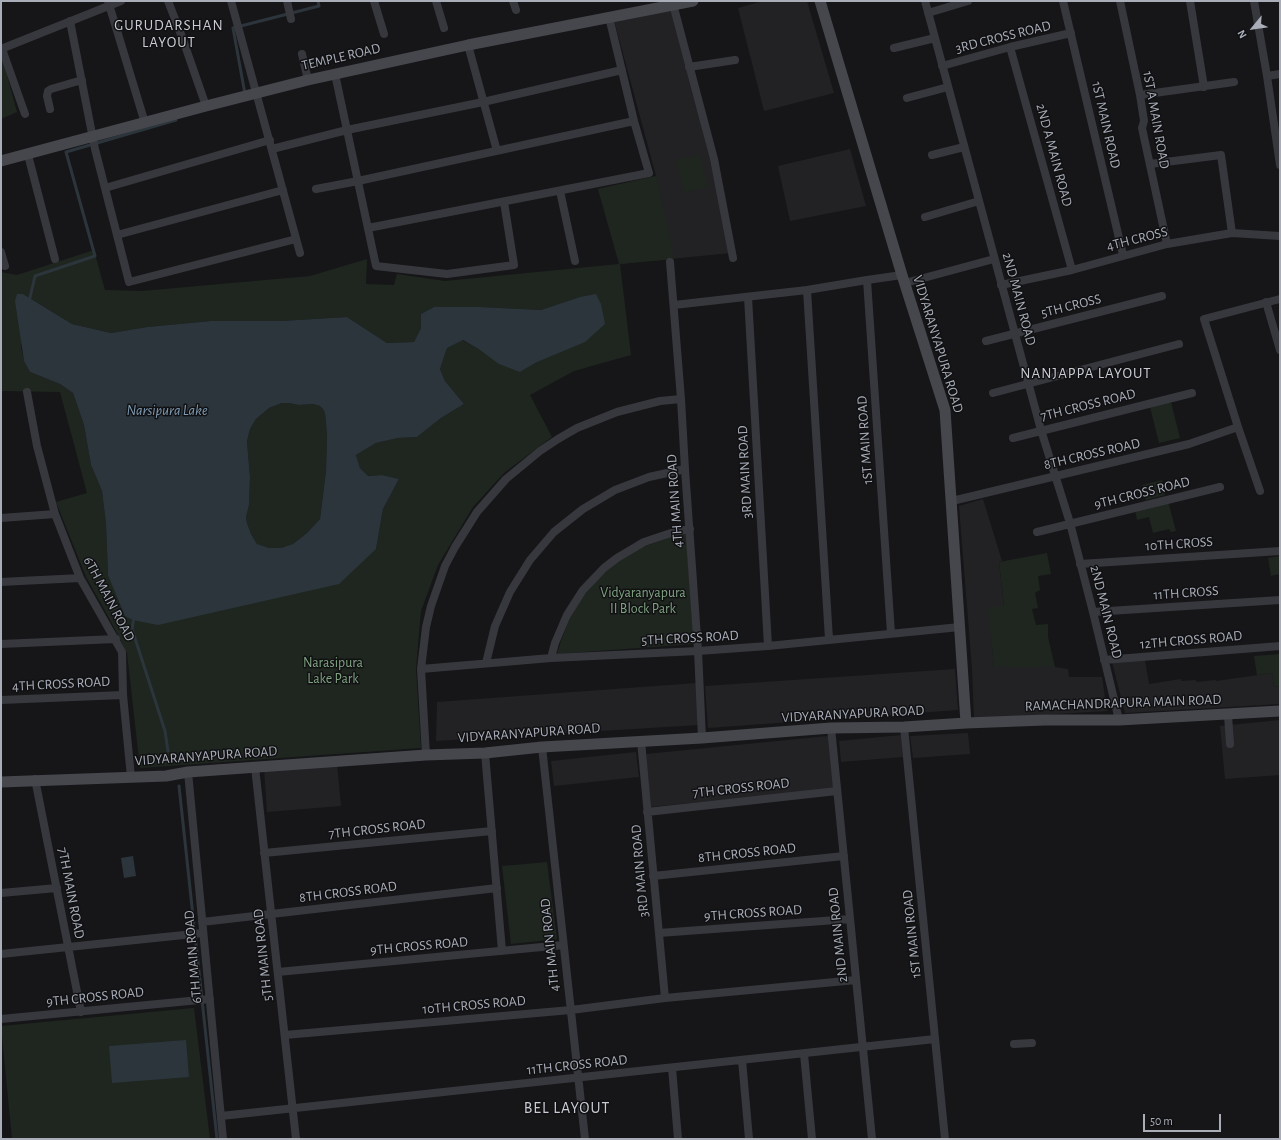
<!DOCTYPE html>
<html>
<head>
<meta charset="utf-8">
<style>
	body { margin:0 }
	#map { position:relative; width:1281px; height:1140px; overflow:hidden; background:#161618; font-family:"Alegreya Sans",sans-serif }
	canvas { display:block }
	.frame { position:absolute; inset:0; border:2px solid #a8adb8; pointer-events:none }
	.north { position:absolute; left:1233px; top:8px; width:40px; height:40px; -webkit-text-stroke:3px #111113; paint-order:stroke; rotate:241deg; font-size:11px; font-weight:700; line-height:16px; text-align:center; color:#a8adb8 }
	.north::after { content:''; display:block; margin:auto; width:14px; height:18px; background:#a8adb8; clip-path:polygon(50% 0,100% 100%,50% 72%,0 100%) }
	.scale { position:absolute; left:1143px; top:1114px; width:78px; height:18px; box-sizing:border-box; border:2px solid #a8adb8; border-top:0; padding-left:5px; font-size:12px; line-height:14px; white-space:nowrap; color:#a8adb8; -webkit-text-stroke:3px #111113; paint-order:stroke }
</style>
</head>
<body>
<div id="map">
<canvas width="1281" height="1140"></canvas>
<div class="frame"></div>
<div class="north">N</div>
<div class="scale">50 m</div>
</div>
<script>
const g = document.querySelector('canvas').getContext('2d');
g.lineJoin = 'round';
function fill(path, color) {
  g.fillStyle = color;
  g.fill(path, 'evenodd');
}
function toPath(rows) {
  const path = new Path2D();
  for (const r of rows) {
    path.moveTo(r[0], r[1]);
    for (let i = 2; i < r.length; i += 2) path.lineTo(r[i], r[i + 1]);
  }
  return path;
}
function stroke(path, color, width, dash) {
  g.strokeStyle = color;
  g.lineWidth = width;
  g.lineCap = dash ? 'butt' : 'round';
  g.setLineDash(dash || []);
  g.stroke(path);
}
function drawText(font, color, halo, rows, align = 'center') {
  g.font = font + ' "Alegreya Sans",sans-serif';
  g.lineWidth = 3;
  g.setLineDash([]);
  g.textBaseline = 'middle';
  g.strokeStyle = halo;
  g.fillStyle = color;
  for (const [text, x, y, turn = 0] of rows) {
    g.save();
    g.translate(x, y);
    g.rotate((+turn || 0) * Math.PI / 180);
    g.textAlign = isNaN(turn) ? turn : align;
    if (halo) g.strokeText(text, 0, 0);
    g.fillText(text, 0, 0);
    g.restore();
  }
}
const built = toPath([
	[763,1,807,1,834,93,764,111,738,8],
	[673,10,712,168,731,253,620,264,598,189,656,176,614,20],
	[850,149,866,206,790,221,778,166],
	[983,499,1002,561,999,562,1004,607,989,607,994,667,1055,667,1068,669,1069,677,1102,677,1107,711,974,719,972,669,959,506],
	[1145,660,1149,684,1181,679,1181,681,1196,680,1196,682,1215,680,1216,681,1272,673,1274,687,1280,686,1280,704,1125,713,1112,662],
	[955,669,958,710,708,728,705,686],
	[696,683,699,725,436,741,437,702],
	[1280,720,1280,775,1225,779,1220,726],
	[968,733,970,754,913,758,910,736],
	[901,735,903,757,841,762,839,741],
	[828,736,834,789,651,807,646,754],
	[636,752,639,777,554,786,551,761],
	[337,763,341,806,267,812,264,769]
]);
const green = toPath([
	[1,53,17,112,1,119],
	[700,155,707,187,684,192,676,160],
	[656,176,674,259,620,264,631,355,574,371,530,395,552,437,504,473,473,507,438,565,421,611,416,669,421,748,140,768,127,653,109,618,86,577,56,502,87,493,60,392,1,391,1,272,17,275,94,250,105,290,142,291,310,276,367,259,366,284,394,285,397,274,445,281,619,264,598,189],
	[23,294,72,324,111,333,147,327,211,321,281,321,347,317,387,343,414,342,421,328,421,314,434,307,480,307,541,310,580,297,537,362,520,372,462,340,447,348,440,369,445,381,464,404,441,418,417,437,398,438,376,443,356,455,360,468,368,476,382,475,399,479,383,509,376,549,108,575,106,524,102,491,91,465,84,425,73,393,60,384,30,372,24,361,21,347],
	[1171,402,1180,438,1159,443,1150,407],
	[282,403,289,403,299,405,313,404,320,406,323,409,325,413,327,435,326,471,320,519,307,533,293,544,281,548,269,548,257,544,251,534,247,523,246,517,249,505,250,477,247,441,250,429,256,419,269,408],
	[1162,480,1165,495,1146,500,1142,485],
	[1168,501,1176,531,1171,532,1169,529,1153,533,1149,517,1137,520,1135,510],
	[686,534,694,644,557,654,561,641,571,615,586,593,594,582,616,563,642,547,671,537],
	[1047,553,1051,574,1038,576,1040,590,1035,593,1038,608,1032,609,1036,625,1048,624,1048,637,1055,667,994,667,988,607,1004,606,999,562],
	[1280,556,1280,574,1271,576,1268,558],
	[1280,654,1280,686,1274,687,1272,673,1257,675,1254,656],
	[547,862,557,939,511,944,502,866],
	[194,1008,210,1139,12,1139,1,1026]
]);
const water = toPath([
	[17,294,23,294,72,324,111,333,147,327,211,321,281,321,347,317,387,343,414,342,421,328,421,314,434,307,480,307,541,310,580,297,596,294,601,304,605,324,585,342,537,362,520,372,499,364,480,350,463,340,447,348,440,369,445,381,464,404,441,418,417,437,398,438,376,443,356,455,360,468,368,476,382,475,399,479,383,509,376,549,339,584,158,625,133,620,125,616,108,575,106,524,102,491,91,465,84,425,73,393,60,384,30,372,24,361,15,301],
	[282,403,289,403,299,405,313,404,320,406,323,409,325,413,327,435,326,471,320,519,307,533,293,544,281,548,269,548,257,544,251,534,247,523,246,517,249,505,250,477,247,441,250,429,256,419,269,408],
	[133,856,136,876,124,878,121,858],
	[186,1040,189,1077,112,1083,109,1046]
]);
const stream = toPath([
	[245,94,233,28,319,6,318,1],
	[29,302,35,276,95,256,66,152,176,120],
	[134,617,132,629,165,731,168,751],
	[179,786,217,1139]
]);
const street = toPath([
	[108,1,145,123],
	[168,1,182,37,206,106],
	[231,1,300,253],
	[287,1,291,19],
	[374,1,384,34],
	[436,1,444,28],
	[513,1,516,10],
	[925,1,1041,430,1070,523,1093,612,1119,720],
	[1063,1,1123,255],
	[1120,1,1140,95,1144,121,1142,128,1167,244],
	[1190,1,1204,87],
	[1254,1,1267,76,1280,165],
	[673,4,714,159,733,258],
	[928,13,968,1],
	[70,21,95,149,129,282,296,239],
	[468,45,497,151],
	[1010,47,1072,270],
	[894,48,935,38],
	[1,49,121,1],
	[2,49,25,114],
	[302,54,308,80],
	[942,66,1010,47,1071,33],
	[689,67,735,60],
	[335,74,376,266,447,274,514,265,504,202],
	[1267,76,1280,74],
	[1140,95,1234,82],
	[907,98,948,87],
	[50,109,47,96,48,91,51,89,82,80],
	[272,149,347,130,483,102,622,70],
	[28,155,55,259],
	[932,155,964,147],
	[1150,164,1221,155,1232,233],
	[105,188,270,140],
	[316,189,358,181,634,121],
	[560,191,575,261],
	[925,217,979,201],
	[368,228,649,173,634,121,609,17],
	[117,235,283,190],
	[1,252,5,266],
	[670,262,681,399,685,469,698,651,702,738],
	[905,283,994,259],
	[1001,285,1072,270,1167,244,1232,233,1280,236],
	[807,290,867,280],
	[748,297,768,646],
	[1266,302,1280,350],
	[674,305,807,290,829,639],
	[986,341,1162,296],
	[27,392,37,446,55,514,80,578,122,652,123,695,131,777],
	[993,393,1179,344],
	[1013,438,1192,393],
	[1260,491,1238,427,1204,319,1280,299],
	[952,501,1189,444,1238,427],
	[1,518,55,514],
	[1037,532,1220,487],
	[1080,564,1280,551],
	[1,582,80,578],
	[1093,612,1280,600],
	[891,633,867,280,902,275],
	[1,644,116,639],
	[551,658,555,643,567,615,583,590,604,568,617,558,644,542,674,532,690,529],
	[1104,660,1280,646],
	[486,663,495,626,510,592,530,560,554,532,583,509,615,490,649,477,685,469],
	[421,669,551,658,698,651,768,646,960,627],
	[1,700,123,695],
	[1228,715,1230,744],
	[904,727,945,1139],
	[831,728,872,1139],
	[641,741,665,998],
	[542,747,585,1139],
	[485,753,502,951],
	[426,755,421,669,426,627,431,606,445,566,455,547,477,512,506,479,540,451,558,439,577,428,617,412,660,401,681,399],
	[255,767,296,1139],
	[188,772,223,1139],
	[35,779,81,1012],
	[647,812,837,791],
	[264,853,492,831],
	[653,876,844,856],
	[1,893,57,888],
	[202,922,497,888],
	[659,933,850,919],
	[1,954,203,933],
	[278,972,563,945],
	[1,1019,210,999],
	[285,1035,571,1010,665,998,856,980],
	[1014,1044,1032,1043],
	[804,1054,812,1139],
	[742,1060,749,1139],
	[672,1068,678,1139],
	[221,1116,935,1039]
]);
const secondary = toPath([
	[820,1,902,275,945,410,966,723],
	[1,161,206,106,308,80,468,45,693,1],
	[1,782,166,776,188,772,426,755,485,753,542,747,702,738,831,728,904,727,966,723,1045,720,1119,720,1280,711]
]);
const streetNames = [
	["3RD CROSS ROAD",1003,37,-14],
	["TEMPLE ROAD",341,57,-13],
	["1ST A MAIN ROAD",1156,120,80],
	["1ST MAIN ROAD",1106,125,77],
	["2ND A MAIN ROAD",1054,155,75],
	["4TH CROSS",1137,239,-14],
	["2ND MAIN ROAD",1019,299,75],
	["5TH CROSS",1071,306,-14],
	["VIDYARANYAPURA ROAD",938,344,73],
	["7TH CROSS ROAD",1088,405,-14],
	["1ST MAIN ROAD",865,440,-94],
	["8TH CROSS ROAD",1092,454,-13],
	["3RD MAIN ROAD",745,472,-93],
	["9TH CROSS ROAD",1142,493,-14],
	["4TH MAIN ROAD",675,501,-94],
	["10TH CROSS",1179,544,-4],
	["11TH CROSS",1186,593,-4],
	["6TH MAIN ROAD",109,599,62],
	["2ND MAIN ROAD",1106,612,76],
	["5TH CROSS ROAD",690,638,-3],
	["12TH CROSS ROAD",1191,640,-5],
	["4TH CROSS ROAD",61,684,-3],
	["RAMACHANDRAPURA MAIN ROAD",1123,703,-2],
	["VIDYARANYAPURA ROAD",853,714,-3],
	["VIDYARANYAPURA ROAD",529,733,-4],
	["VIDYARANYAPURA ROAD",206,756,-4],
	["7TH CROSS ROAD",741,788,-6],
	["7TH CROSS ROAD",377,829,-6],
	["8TH CROSS ROAD",747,853,-6],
	["3RD MAIN ROAD",640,871,-95],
	["8TH CROSS ROAD",348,892,-7],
	["7TH MAIN ROAD",71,893,79],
	["9TH CROSS ROAD",753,913,-4],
	["1ST MAIN ROAD",912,934,-96],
	["2ND MAIN ROAD",838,935,-96],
	["4TH MAIN ROAD",550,945,-96],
	["9TH CROSS ROAD",419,946,-5],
	["5TH MAIN ROAD",263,955,-96],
	["6TH MAIN ROAD",193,957,-95],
	["9TH CROSS ROAD",95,997,-6],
	["10TH CROSS ROAD",474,1005,-5],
	["11TH CROSS ROAD",577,1065,-6]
];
const parkNames = [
	["Vidyaranyapura",643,593],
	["II Block Park",643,609],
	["Narasipura",333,663],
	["Lake Park",333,679]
];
const neighbourhoodNames = [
	["GURUDARSHAN",169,25],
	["LAYOUT",169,42],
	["NANJAPPA LAYOUT",1086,373]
];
const waterNames = [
	["Narsipura Lake",167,410]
];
const quarterNames = [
	["BEL LAYOUT",567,1108]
];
fill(built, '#222225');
fill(green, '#1e261f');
fill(water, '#2c353c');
stroke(stream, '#2c353c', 3);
stroke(street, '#37383d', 8);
stroke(secondary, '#45474d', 11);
drawText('14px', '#a8adb8', '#111113', streetNames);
drawText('14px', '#7fa381', '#111113', parkNames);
g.letterSpacing = '1px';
drawText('15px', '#c9ccd4', '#111113', neighbourhoodNames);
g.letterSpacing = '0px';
drawText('italic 15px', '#7f9bb3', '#111113', waterNames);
g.letterSpacing = '1px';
drawText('16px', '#c9ccd4', '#111113', quarterNames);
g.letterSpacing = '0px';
</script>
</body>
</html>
